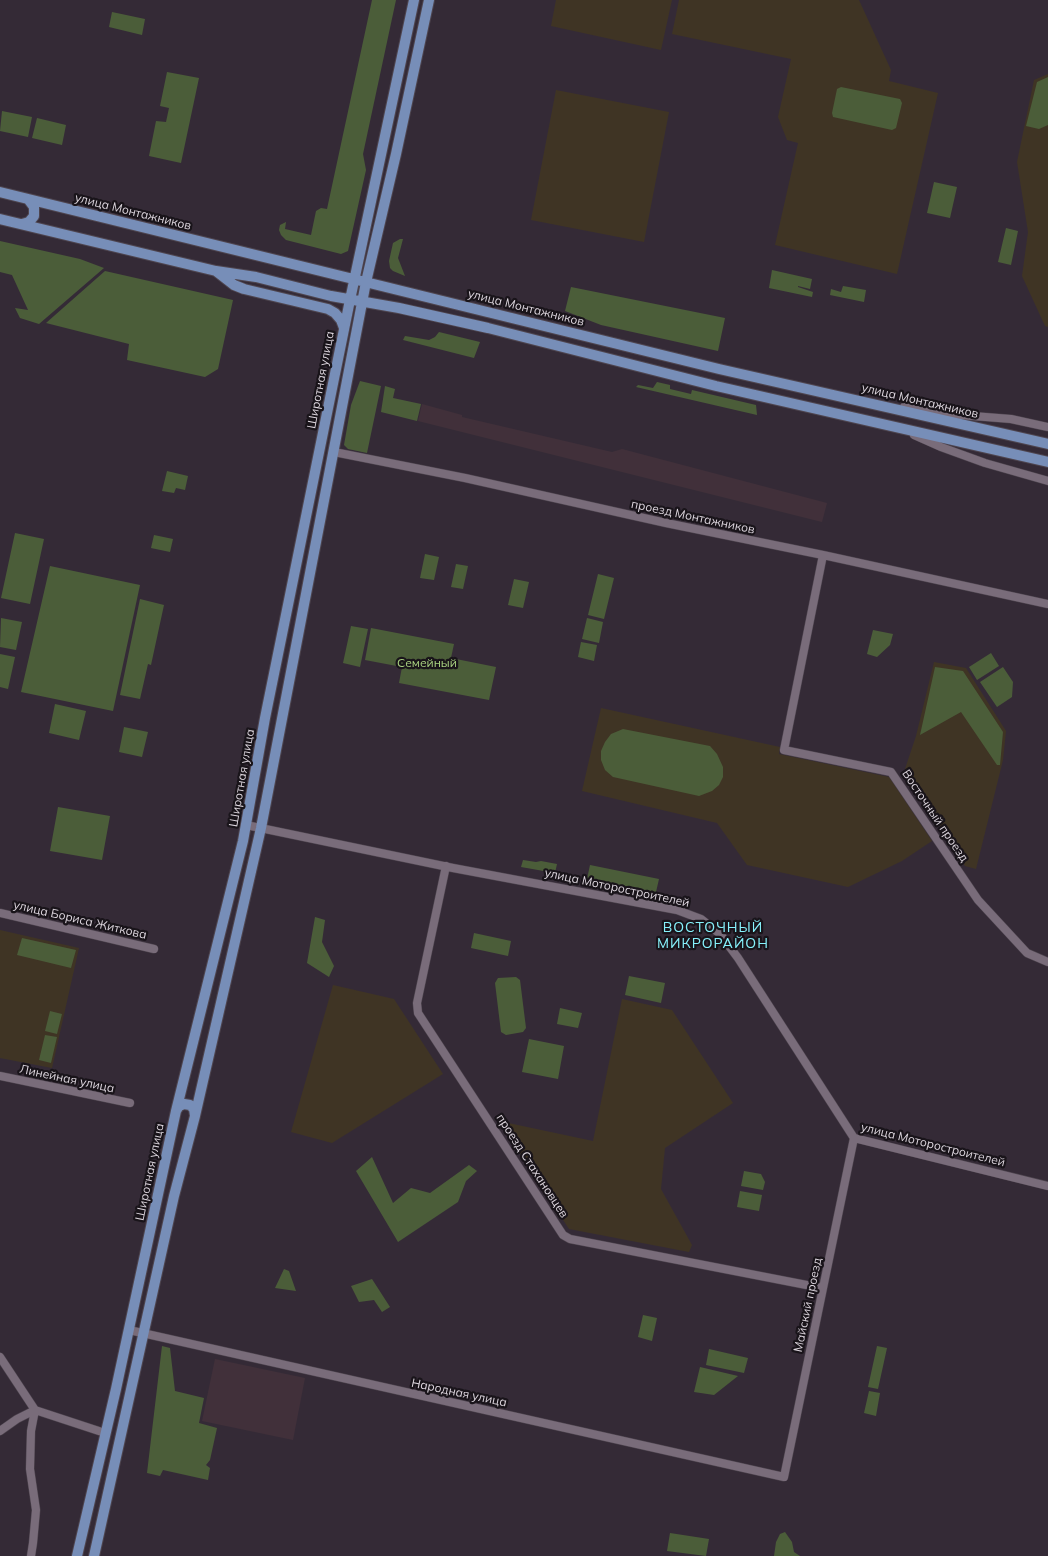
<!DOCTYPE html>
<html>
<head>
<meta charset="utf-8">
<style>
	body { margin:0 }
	canvas { display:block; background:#342a36 }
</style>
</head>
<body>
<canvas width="1048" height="1556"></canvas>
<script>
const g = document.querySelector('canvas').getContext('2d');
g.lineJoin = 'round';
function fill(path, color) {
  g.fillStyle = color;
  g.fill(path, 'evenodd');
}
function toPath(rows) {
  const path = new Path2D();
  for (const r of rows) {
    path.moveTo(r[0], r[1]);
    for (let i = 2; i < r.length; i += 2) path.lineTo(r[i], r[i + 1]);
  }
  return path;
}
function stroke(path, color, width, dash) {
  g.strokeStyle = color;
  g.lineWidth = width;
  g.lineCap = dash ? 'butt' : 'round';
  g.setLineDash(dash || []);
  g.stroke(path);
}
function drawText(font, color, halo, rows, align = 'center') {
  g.font = font + ' Mulish,sans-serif';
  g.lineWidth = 4.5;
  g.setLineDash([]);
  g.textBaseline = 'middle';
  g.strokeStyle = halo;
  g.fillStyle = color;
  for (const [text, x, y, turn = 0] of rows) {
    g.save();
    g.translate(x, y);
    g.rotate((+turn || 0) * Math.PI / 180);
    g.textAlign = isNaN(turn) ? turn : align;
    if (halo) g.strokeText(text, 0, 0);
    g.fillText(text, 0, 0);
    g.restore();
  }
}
const industrial = toPath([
	[422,404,462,415,462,417,612,452,622,449,827,503,822,522,418,421],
	[215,1359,305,1378,293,1440,202,1421]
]);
const education = toPath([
	[556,0,672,0,661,50,551,26],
	[679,0,859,0,891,70,889,81,938,93,897,274,775,245,798,143,787,140,778,117,791,59,672,34],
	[1048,74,1048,327,1045,326,1022,276,1028,232,1017,162,1034,80],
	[556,90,669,112,644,242,531,220],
	[934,662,966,668,1006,731,1003,760,976,869,965,866,905,769,916,736],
	[601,708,780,747,779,754,889,777,932,841,902,861,848,887,747,865,717,823,582,791],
	[0,930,79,948,52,1068,0,1058],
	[333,985,394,999,443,1074,332,1143,291,1132],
	[622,999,672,1010,733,1103,665,1148,661,1189,692,1245,689,1252,569,1229,499,1121,593,1141]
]);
const green = toPath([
	[372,0,396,0,363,154,366,170,348,251,341,254,286,240,281,235,279,230,280,225,286,222,285,229,311,235,316,211,321,208,327,209],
	[112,12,145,19,142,35,109,27],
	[167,72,199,78,181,163,149,156,156,121,166,122,169,108,160,106],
	[1048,77,1048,125,1039,129,1026,126,1037,82],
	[841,87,900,99,902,103,896,128,892,130,833,117,832,113,837,89],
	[2,111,32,117,28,137,0,131],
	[37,118,66,125,62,145,32,138],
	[934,182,957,187,950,218,927,213],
	[1006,228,1018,231,1011,265,998,262],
	[400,239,403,239,398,258,405,276,393,271,390,268,389,261,393,243],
	[0,241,80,259,104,268,39,324,20,318,15,308,28,310,12,275,0,272],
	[772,270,812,279,810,289,798,286,798,287,813,292,812,297,769,288],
	[105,271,233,300,218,369,205,377,127,360,129,344,46,323],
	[843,286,866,290,864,302,830,295,831,289,841,292],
	[571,287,725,318,718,351,601,325,565,311],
	[439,332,480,342,474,358,403,340,405,336,429,340,435,337],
	[360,381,381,386,367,453,348,449,344,445,351,405],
	[657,382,670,385,670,389,691,394,692,390,756,405,757,415,636,387,638,385,653,388],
	[385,386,395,389,393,398,421,404,417,421,381,412],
	[167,471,188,476,185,490,176,488,174,493,162,491],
	[15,533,44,539,30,604,1,598],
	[154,535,173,539,170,552,151,548],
	[425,554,439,557,434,580,420,578],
	[456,564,468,566,463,589,451,587],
	[50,566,140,585,113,711,21,692],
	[598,574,614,578,604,619,588,615],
	[514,579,529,582,523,608,508,605],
	[140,599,164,605,151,665,148,664,140,699,120,695],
	[1,618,22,622,16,650,0,647],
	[587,618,603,622,599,643,582,639],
	[351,626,368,629,360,667,343,663],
	[371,628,454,644,451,658,496,667,489,700,399,683,402,667,365,660],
	[873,630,893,634,890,645,877,657,867,654],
	[581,642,597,645,594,661,578,657],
	[991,653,999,666,977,680,969,667],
	[0,654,15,657,8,689,0,687],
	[935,667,963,671,1003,732,1000,765,997,765,961,712,920,735],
	[1003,667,1013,682,1012,697,997,707,980,682],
	[55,704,86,711,79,740,49,733],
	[124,727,148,732,142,757,119,752],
	[623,729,710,746,717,754,723,767,723,777,719,785,712,791,699,796,613,777,605,770,601,760,601,751,605,742,611,734],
	[58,807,110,816,102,860,50,851],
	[523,860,536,862,541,861,557,864,555,873,521,867],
	[590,865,659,879,656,892,587,879],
	[315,917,325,920,322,942,334,966,329,977,307,963],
	[474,933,511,941,508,956,471,948],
	[22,938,76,950,71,968,17,955],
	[629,976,665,983,661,1003,625,995],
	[516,977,520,980,526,1028,523,1032,506,1035,501,1032,495,983,498,978],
	[560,1008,582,1013,578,1028,557,1024],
	[50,1011,62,1014,57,1034,45,1031],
	[45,1035,57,1037,51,1063,39,1060],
	[529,1039,564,1046,558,1079,522,1072],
	[372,1157,393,1203,411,1188,430,1193,469,1165,477,1171,466,1181,458,1202,398,1242,356,1171],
	[744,1171,761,1174,765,1182,763,1190,741,1186],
	[740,1191,762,1195,759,1211,737,1207],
	[284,1269,289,1271,296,1291,275,1288],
	[372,1279,390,1307,382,1312,374,1300,359,1302,351,1286],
	[643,1315,657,1318,652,1341,638,1337],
	[162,1346,170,1348,175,1391,204,1398,199,1423,217,1428,210,1460,206,1465,210,1468,208,1480,163,1470,160,1476,147,1473],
	[877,1346,887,1348,878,1389,868,1387],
	[709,1349,748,1358,744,1373,706,1365],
	[700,1367,738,1376,714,1395,694,1392],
	[869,1391,880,1393,876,1416,864,1413],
	[785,1532,792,1542,794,1552,800,1556,774,1556,776,1542,780,1534],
	[670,1533,709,1539,706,1556,667,1551]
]);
const minor = toPath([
	[904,407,960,415,1011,419,1048,427],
	[914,435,941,447,985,463,1048,481],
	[334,452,465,478,666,523,823,555,1048,604],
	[823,555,784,750,891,772,978,900,1027,953,1048,962],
	[246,825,453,868,677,910,701,919,720,934,738,958,854,1138,1048,1186],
	[446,866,417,1003,418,1013,563,1235,570,1239,822,1288],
	[0,913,154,949],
	[0,1076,130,1103],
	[129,1330,784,1477,854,1138],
	[0,1357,35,1410,105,1433],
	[0,1431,17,1419,35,1410],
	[31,1556,33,1543,36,1510,30,1469,31,1431,35,1410]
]);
const major = toPath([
	[0,192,719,369,1048,444],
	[0,219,216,271,256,277,331,296,399,308,488,328,716,386,1048,462],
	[22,224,29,222,34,216,34,207,28,199],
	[216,271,234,285,244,289,328,309,335,313,341,320,344,328],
	[176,1111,179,1106,184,1104,190,1105,194,1109,195,1116],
	[77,1556,116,1389,176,1111,243,841,265,718,350,300,414,0],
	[94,1556,174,1196,195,1116,261,828,366,282,396,154,429,0]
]);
const streetNames = [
	["улица Монтажников",133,212,14],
	["улица Монтажников",526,308,14],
	["Широтная улица",321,380,-79],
	["улица Монтажников",920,401,13],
	["проезд Монтажников",693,517,12],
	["Широтная улица",242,778,-80],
	["Восточный проезд",935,816,56],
	["улица Моторостроителей",617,888,12],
	["улица Бориса Житкова",80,920,13],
	["Линейная улица",67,1079,12],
	["улица Моторостроителей",933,1145,14],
	["проезд Стахановцев",532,1166,57],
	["Широтная улица",150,1172,-78],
	["Майский проезд",808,1305,-78],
	["Народная улица",459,1393,12]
];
const parkNames = [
	["Семейный",427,663]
];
const neighbourhoodNames = [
	["ВОСТОЧНЫЙ",713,928],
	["МИКРОРАЙОН",713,944]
];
fill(industrial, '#41303a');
fill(education, '#3f3424');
fill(green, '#4b5d39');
stroke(minor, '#4e454f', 9);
stroke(major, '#4e454f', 12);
stroke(minor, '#796c7a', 8);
stroke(major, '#778eb8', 10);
drawText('12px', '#ddd6de', '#19141a', streetNames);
drawText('12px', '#aad381', '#19141a', parkNames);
g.letterSpacing = '1px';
drawText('14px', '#87f2fc', '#19141a', neighbourhoodNames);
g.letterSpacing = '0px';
</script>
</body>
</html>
